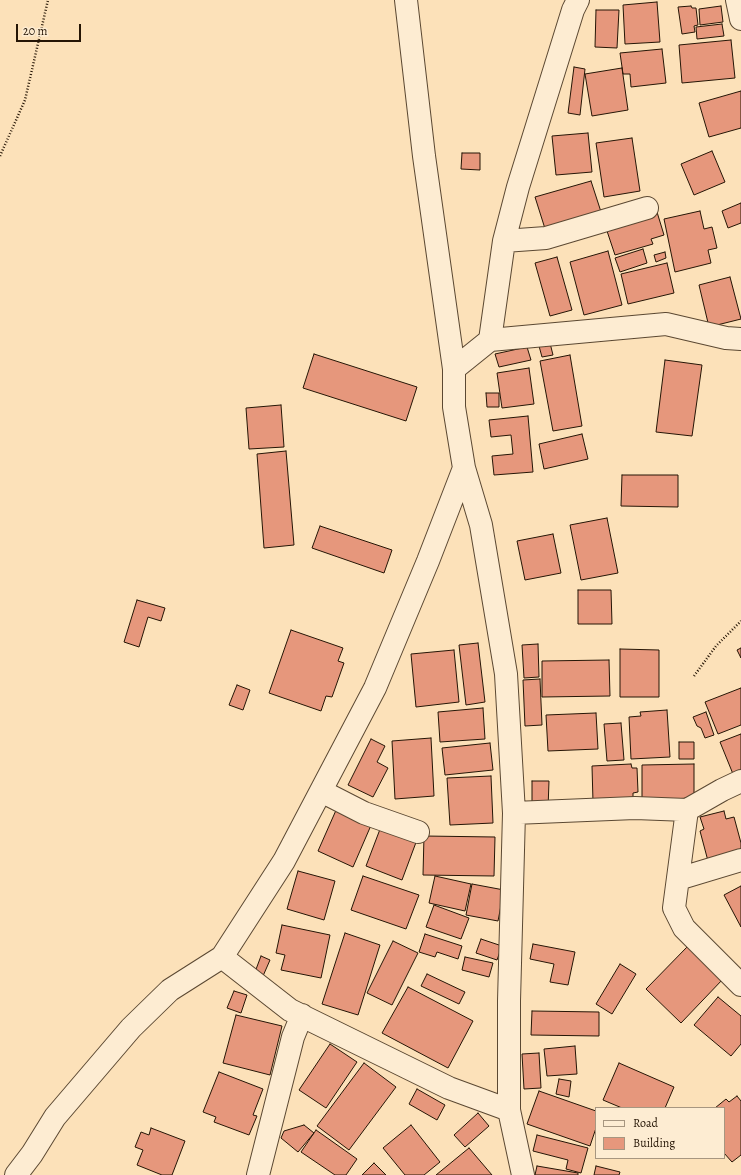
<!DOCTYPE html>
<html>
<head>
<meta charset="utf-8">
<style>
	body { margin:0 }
	#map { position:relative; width:741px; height:1175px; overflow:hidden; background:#fce1b9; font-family:Alegreya,serif }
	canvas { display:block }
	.legend { position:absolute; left:595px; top:1107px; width:130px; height:52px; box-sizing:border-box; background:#fdecd2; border:1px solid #a79680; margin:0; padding:5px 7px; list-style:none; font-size:12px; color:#251505 }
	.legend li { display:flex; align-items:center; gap:8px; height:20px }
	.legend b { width:20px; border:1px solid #a79680 }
	.scale { position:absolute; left:16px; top:24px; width:65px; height:18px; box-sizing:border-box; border:2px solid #251505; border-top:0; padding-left:5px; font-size:12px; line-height:14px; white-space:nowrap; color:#251505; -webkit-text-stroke:3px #fdecd2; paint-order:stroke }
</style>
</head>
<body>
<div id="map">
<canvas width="741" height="1175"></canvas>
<ul class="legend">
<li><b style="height:5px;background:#fdecd2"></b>Road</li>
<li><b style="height:11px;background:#e6977c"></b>Building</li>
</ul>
<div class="scale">20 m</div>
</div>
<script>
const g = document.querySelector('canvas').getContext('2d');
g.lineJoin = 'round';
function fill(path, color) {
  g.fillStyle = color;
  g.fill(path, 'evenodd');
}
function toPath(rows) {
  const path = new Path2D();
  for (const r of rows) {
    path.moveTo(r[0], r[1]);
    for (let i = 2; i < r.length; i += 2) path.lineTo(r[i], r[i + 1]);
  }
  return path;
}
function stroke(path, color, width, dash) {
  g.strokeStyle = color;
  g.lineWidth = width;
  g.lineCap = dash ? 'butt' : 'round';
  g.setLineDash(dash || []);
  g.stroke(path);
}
const building = toPath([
	[657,2,660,42,625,44,623,5,657,2],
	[691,6,692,8,696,8,698,25,694,26,695,32,682,34,678,7,691,6],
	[721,6,723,22,700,25,699,9,721,6],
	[596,10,619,10,617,48,595,47,596,10],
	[722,24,724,36,697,39,696,27,722,24],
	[731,40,735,78,682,83,679,45,731,40],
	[662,49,666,83,631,87,630,74,623,74,620,53,662,49],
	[574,67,585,69,580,115,568,113,574,67],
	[622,68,628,110,592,116,585,74,622,68],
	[741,91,741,128,709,137,699,103,741,91],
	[588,133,592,172,556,175,552,136,588,133],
	[632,138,640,191,604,197,596,143,632,138],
	[712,151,725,182,694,195,681,164,712,151],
	[462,153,480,153,480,170,461,169,462,153],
	[591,181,603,218,547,235,535,197,591,181],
	[741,203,741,223,728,228,722,211,741,203],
	[700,211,704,229,712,227,717,248,708,250,711,263,675,272,664,219,700,211],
	[657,212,664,235,651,239,653,244,615,255,606,228,657,212],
	[643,249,647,263,620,272,615,258,643,249],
	[608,251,622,305,584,315,570,262,608,251],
	[665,252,666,258,656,262,654,255,665,252],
	[557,257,572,310,550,316,535,263,557,257],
	[667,263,674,293,628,304,621,274,667,263],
	[730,277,741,319,709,327,699,285,730,277],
	[550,343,553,355,542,357,539,346,550,343],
	[527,347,531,360,499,367,495,354,527,347],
	[314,354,417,387,406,421,303,388,314,354],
	[570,355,582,426,553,431,540,361,570,355],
	[665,360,702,365,692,436,656,432,665,360],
	[529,368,534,404,502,408,497,373,529,368],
	[486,393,499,393,499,407,487,407,486,393],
	[281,405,284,447,249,449,246,408,281,405],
	[528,416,533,472,494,475,492,456,513,454,511,435,491,437,489,420,528,416],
	[582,434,588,459,544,469,539,444,582,434],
	[286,451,294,545,264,548,257,454,286,451],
	[622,475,678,475,678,507,621,506,622,475],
	[607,518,618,573,581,580,570,525,607,518],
	[320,526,392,550,384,573,312,548,320,526],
	[553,534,561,573,525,580,517,541,553,534],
	[578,590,611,590,612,624,578,624,578,590],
	[137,600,165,608,161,621,148,617,139,647,124,642,137,600],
	[291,630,343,648,338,661,344,663,332,697,326,696,321,711,269,693,291,630],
	[478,643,485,702,466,705,459,645,478,643],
	[538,644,539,677,524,678,522,645,538,644],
	[741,648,741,658,737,650,741,648],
	[620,649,659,650,659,697,620,697,620,649],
	[454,650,459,702,416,707,411,654,454,650],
	[609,660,610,696,542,697,542,661,609,660],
	[540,679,542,725,525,726,523,680,540,679],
	[237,685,250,690,243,710,229,705,237,685],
	[741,688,741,725,718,734,705,702,741,688],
	[483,708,485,739,440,742,438,712,483,708],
	[667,710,670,757,631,759,629,717,641,716,640,712,667,710],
	[706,712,714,735,705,738,701,728,697,726,693,717,706,712],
	[596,713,598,749,548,751,546,715,596,713],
	[621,723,624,760,607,761,604,724,621,723],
	[741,734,741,770,733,774,720,742,741,734],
	[431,738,434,796,395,799,392,741,431,738],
	[371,739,385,746,377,762,388,768,373,797,348,785,371,739],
	[679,742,694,742,694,759,679,759,679,742],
	[490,743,493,770,445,775,442,748,490,743],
	[631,764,632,768,637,768,638,792,633,793,633,800,593,802,592,766,631,764],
	[694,764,694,798,642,800,642,765,694,764],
	[491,776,493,823,450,825,447,778,491,776],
	[532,781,549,781,548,809,532,808,532,781],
	[337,808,372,823,353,867,318,851,337,808],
	[724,811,726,819,734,817,741,843,741,852,708,861,700,831,704,829,700,817,724,811],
	[382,824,418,837,402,880,366,866,382,824],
	[424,836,495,837,494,876,423,875,424,836],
	[298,871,335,881,324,920,287,909,298,871],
	[363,876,419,895,406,929,351,910,363,876],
	[435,876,471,884,465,911,429,903,435,876],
	[472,884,504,890,498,921,466,915,472,884],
	[741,886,741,927,724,895,741,886],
	[434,905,469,918,461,939,426,927,434,905],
	[282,925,330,935,321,978,281,970,285,955,276,953,282,925],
	[345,933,380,945,358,1015,322,1004,345,933],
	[425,934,462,946,458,959,437,952,435,957,419,952,425,934],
	[481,939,502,946,497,960,476,953,481,939],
	[393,941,418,953,392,1005,367,993,393,941],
	[533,944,575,952,568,985,550,982,554,964,530,959,533,944],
	[688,946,723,979,681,1023,646,989,688,946],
	[261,956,270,960,263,976,255,972,261,956],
	[465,957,493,963,489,977,462,970,465,957],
	[620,964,636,974,612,1014,596,1004,620,964],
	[427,974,465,992,459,1004,421,986,427,974],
	[408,987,473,1021,448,1068,382,1033,408,987],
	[234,991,247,995,241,1013,227,1008,234,991],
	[718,997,741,1016,741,1044,731,1056,694,1025,718,997],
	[532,1011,599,1012,599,1036,531,1035,532,1011],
	[236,1015,282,1026,270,1075,223,1063,236,1015],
	[330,1044,357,1062,326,1108,299,1090,330,1044],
	[575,1046,577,1074,547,1076,544,1049,575,1046],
	[539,1053,541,1088,524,1089,522,1054,539,1053],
	[364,1063,396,1087,349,1150,317,1126,364,1063],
	[619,1063,674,1087,665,1108,622,1108,603,1100,619,1063],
	[219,1072,263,1089,253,1115,257,1116,249,1135,214,1122,216,1117,203,1112,219,1072],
	[559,1079,571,1081,569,1097,556,1094,559,1079],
	[417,1089,445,1105,437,1120,409,1104,417,1089],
	[539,1091,596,1111,596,1128,590,1146,527,1124,539,1091],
	[737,1096,741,1101,741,1155,732,1162,724,1153,724,1108,715,1108,726,1099,729,1102,737,1096],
	[478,1113,489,1126,465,1147,454,1135,478,1113],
	[304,1125,314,1133,298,1152,281,1138,284,1131,304,1125],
	[411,1125,440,1162,424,1175,405,1175,383,1148,411,1125],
	[151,1128,185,1141,172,1175,162,1175,137,1165,143,1150,135,1147,141,1132,149,1135,151,1128],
	[316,1130,357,1159,346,1175,335,1175,301,1152,316,1130],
	[537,1135,588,1148,581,1173,566,1169,568,1160,533,1151,537,1135],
	[469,1148,492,1175,436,1175,469,1148],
	[374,1163,386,1175,362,1175,374,1163],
	[537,1166,578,1173,578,1175,535,1175,537,1166],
	[596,1166,620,1172,619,1175,594,1175,596,1166]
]);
const path = toPath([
	[0,156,25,100,48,0],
	[694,676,716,646,741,621]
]);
const minor = toPath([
	[406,0,424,156,454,369,454,407,464,468,481,525,506,674,514,813,509,1001,509,1110,523,1175],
	[737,0,741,19],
	[504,241,546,238,647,208],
	[490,340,504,241,518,187,573,10,578,0],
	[454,369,490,340,666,324,726,338,741,339],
	[321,791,364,813,418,832],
	[687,810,674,908,684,928,741,985],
	[514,813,635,808,687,810,722,790,741,781],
	[678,879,741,860],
	[222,957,290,1010,449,1088,509,1110],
	[16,1175,32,1154,55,1117,131,1028,170,990,222,957,284,861,375,688,428,561,464,468],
	[258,1175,293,1037,302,1015]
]);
fill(building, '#e6977c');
stroke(building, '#251505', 1);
stroke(minor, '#5b4832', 24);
stroke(path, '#251505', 2.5, [1, 2]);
stroke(minor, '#fdecd2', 22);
</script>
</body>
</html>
